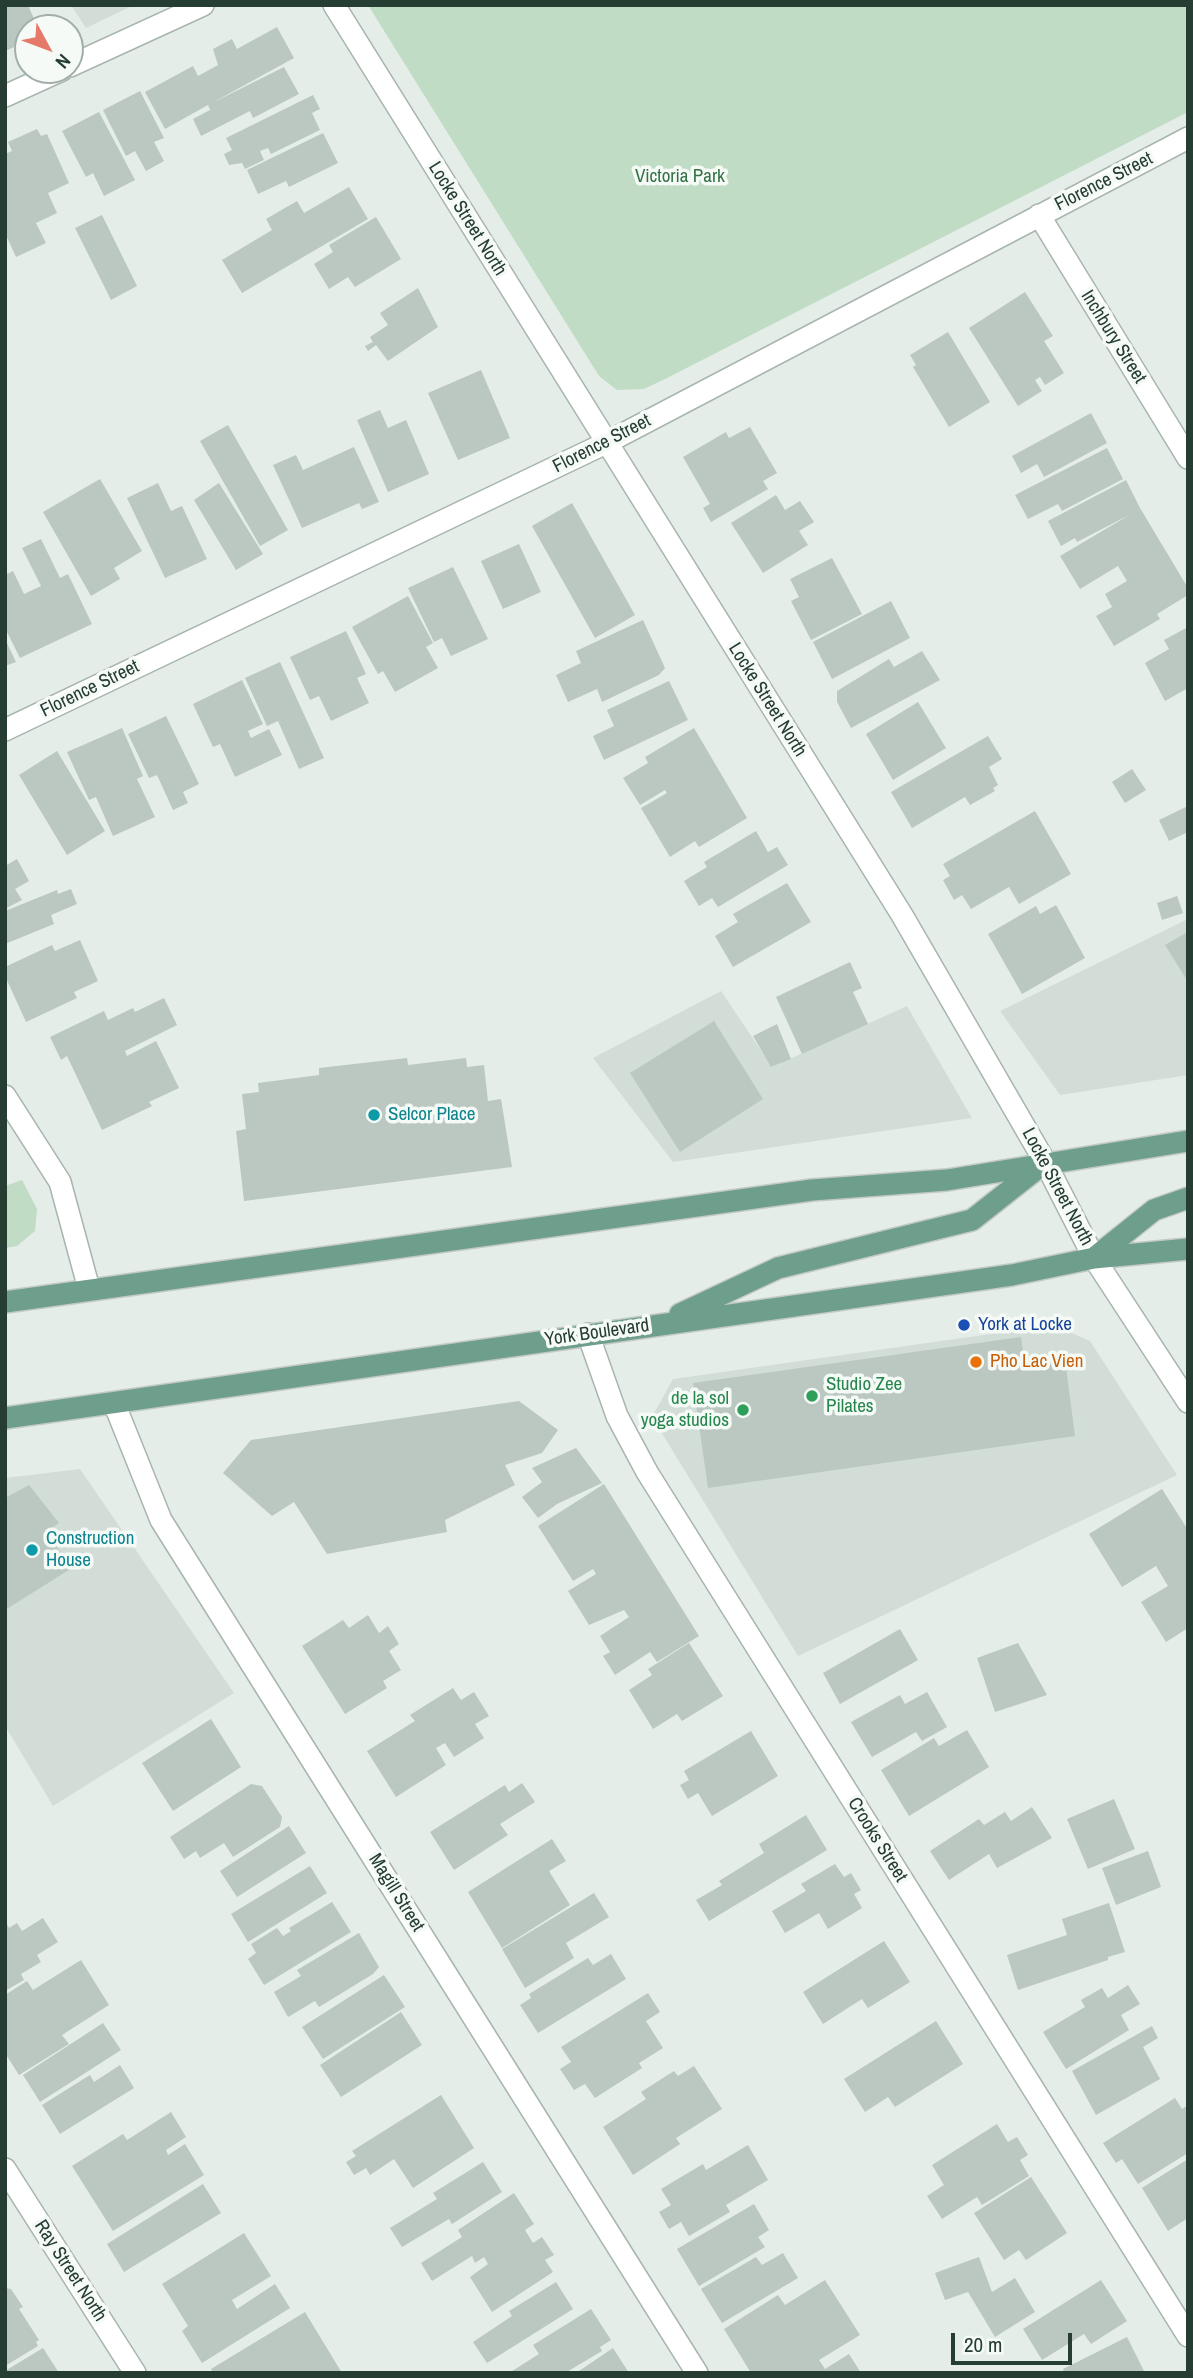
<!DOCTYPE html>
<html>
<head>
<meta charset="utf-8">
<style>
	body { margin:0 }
	#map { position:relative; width:1193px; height:2378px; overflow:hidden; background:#e5ede9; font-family:"Archivo Narrow",sans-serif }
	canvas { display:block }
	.frame { position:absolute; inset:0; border:7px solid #263d34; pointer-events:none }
	.north { position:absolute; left:14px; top:14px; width:70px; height:70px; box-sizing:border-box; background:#f5faf7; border:2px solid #a2aea9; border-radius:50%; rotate:131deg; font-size:19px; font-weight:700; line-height:28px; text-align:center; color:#263d34 }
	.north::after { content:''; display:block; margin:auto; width:24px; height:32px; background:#e67a6a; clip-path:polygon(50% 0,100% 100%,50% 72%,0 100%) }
	.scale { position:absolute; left:951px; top:2333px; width:121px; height:32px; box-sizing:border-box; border:4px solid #263d34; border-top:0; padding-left:9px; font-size:21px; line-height:24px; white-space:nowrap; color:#263d34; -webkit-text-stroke:5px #f5faf7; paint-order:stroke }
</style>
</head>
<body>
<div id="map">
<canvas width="1193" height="2378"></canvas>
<div class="frame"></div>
<div class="north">N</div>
<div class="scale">20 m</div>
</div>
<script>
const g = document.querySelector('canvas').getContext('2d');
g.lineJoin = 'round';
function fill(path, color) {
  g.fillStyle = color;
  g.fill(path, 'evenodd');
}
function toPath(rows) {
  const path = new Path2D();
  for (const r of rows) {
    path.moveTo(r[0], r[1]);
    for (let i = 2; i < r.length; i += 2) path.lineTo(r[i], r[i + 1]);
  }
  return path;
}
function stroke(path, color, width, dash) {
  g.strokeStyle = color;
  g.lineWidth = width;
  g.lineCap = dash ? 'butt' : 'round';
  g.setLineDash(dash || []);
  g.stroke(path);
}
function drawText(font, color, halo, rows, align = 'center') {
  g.font = font + ' "Archivo Narrow",sans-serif';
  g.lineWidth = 7;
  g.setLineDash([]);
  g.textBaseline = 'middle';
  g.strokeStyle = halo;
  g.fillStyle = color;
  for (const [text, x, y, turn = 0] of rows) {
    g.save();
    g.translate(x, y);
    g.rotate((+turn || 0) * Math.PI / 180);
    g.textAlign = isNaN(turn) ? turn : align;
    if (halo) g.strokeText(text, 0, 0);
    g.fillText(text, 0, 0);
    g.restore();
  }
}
const built = toPath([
	[71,5,134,5,86,28],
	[1188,919,1188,1075,1060,1095,1000,1011],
	[721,991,772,1067,907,1006,972,1118,673,1162,593,1058],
	[1054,1325,1090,1341,1177,1475,798,1656,652,1417,673,1379],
	[80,1469,234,1693,53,1806,5,1726,5,1478]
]);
const green = toPath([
	[368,5,1188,5,1188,112,667,378,644,389,617,390,599,376],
	[22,1180,37,1209,35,1231,17,1246,5,1248,5,1186]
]);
const building = toPath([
	[5,5,28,5,38,28,28,28,28,41,5,51],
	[277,27,294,58,212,103,284,67,299,94,253,118,250,111,201,136,193,119,210,110,208,105,165,129,145,92,193,66,198,76,218,65,213,49,232,39,237,49],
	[140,91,164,138,154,142,164,161,146,171,135,151,126,156,103,110],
	[313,95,320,109,312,113,320,130,271,154,268,148,260,151,264,160,245,169,242,163,229,165,224,154,232,150,226,138],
	[99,112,135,180,104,196,93,173,86,177,62,131],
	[37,129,41,136,47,134,69,183,48,193,57,213,36,223,46,243,16,257,5,233,5,154,12,151,8,142],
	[323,133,338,163,289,187,286,181,258,194,247,170],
	[349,187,368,219,242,293,222,260,272,230,266,219,297,201,304,213],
	[102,215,137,286,111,300,75,228],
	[376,217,401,259,355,287,348,277,329,289,314,264,333,252,329,245],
	[418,288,438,327,388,361,376,345,368,351,365,346,373,342,370,337,388,325,380,313],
	[1025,292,1053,336,1044,341,1064,373,1045,385,1040,377,1035,380,1042,391,1018,406,969,328],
	[948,332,990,402,949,427,913,367,916,365,910,355],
	[481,370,510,438,458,460,428,393],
	[380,410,388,428,406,420,429,474,388,492,357,420],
	[1091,413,1107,443,1044,477,1037,464,1021,473,1012,456],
	[228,425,288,530,260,546,200,441],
	[750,427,777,473,763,481,768,489,711,522,703,508,710,504,683,457,726,432,729,438],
	[354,447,379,502,362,509,359,503,302,528,273,465,296,455,303,470],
	[1107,448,1123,479,1062,511,1058,504,1028,519,1015,495],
	[100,479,142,551,114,568,120,579,91,596,43,512],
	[1126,480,1140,508,1188,588,1188,595,1157,614,1160,619,1114,646,1096,616,1112,607,1105,594,1127,581,1118,566,1080,589,1060,556,1131,514,1077,542,1075,538,1061,546,1048,521],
	[158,483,171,511,182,506,207,559,165,578,127,498],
	[219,483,263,554,236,570,194,500],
	[776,495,785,510,800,501,814,522,799,531,808,545,763,573,731,523],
	[572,503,635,615,595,638,532,526],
	[41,539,60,578,68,574,92,624,20,658,5,628,5,575,13,571,24,594,41,586,22,548],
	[519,544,541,592,503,609,481,561],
	[832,558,862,614,811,640,791,601,799,597,790,579],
	[453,567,488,639,451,656,442,638,434,642,408,588],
	[408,596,433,643,426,647,438,668,395,692,383,671,378,674,352,627],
	[891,601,910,638,832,679,813,642],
	[643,620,665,668,659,675,602,702,597,689,568,702,556,675,581,663,576,651],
	[1188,627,1188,688,1165,701,1145,663,1169,649,1164,640],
	[346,631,366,674,357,678,369,703,331,721,319,696,310,700,290,657],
	[5,639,16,662,5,666],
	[922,651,940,680,851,728,837,702,837,691,889,659,894,667],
	[280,662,324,758,299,769,278,721,267,726,245,678],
	[242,680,263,724,248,731,251,738,269,729,282,755,235,777,220,744,213,747,193,704],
	[669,681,688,720,604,760,593,736,614,726,607,710],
	[918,702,946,748,893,780,866,734],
	[166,716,199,784,183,792,188,803,173,810,157,775,149,778,128,734],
	[122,728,143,776,137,779,155,817,113,836,96,797,89,800,67,752],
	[694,728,747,818,699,847,695,841,670,857,641,808,667,793,665,790,640,805,623,778,648,763,645,757],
	[988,736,1002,759,989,767,998,785,993,788,995,791,970,805,965,797,912,828,891,792],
	[57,751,105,831,67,855,19,775],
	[1132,769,1146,790,1125,803,1112,782],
	[1188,806,1188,832,1169,841,1159,820],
	[1035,811,1071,874,1019,904,1009,887,971,909,962,895,954,900,943,880,950,876,943,864],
	[756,831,768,852,777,847,788,865,718,907,712,898,699,906,684,881,707,867,704,862],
	[17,859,29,881,15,889,22,900,5,909,5,866],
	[787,883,811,922,733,967,715,936,738,922,733,914],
	[71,889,77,904,51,915,54,924,5,944,5,911,57,890,58,894],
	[1177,896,1183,913,1162,920,1157,903],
	[1056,905,1085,958,1022,994,988,934,1036,906,1040,914],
	[1188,932,1188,982,1165,945],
	[80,940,98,981,74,992,77,998,26,1022,5,976,5,967,52,945,55,951],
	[850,962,862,988,853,992,868,1024,802,1054,776,997],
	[164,998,177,1025,125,1051,127,1056,156,1041,179,1088,149,1102,152,1106,102,1130,67,1056,61,1060,50,1037,104,1011,108,1020,133,1008,135,1012],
	[714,1021,763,1099,680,1152,630,1073],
	[777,1024,791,1059,771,1067,753,1036],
	[407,1058,408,1065,466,1058,467,1067,484,1065,488,1101,501,1099,512,1167,244,1201,236,1131,246,1129,242,1094,259,1092,258,1083,319,1075,319,1068],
	[1021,1337,1024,1358,1064,1352,1075,1436,708,1488,693,1383],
	[519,1401,558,1430,542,1453,505,1465,515,1485,445,1520,447,1532,327,1554,294,1502,272,1516,223,1473,251,1440],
	[576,1448,602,1483,557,1504,538,1518,522,1497,542,1482,532,1468],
	[604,1484,699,1636,657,1662,650,1652,615,1675,603,1656,610,1652,600,1636,629,1617,624,1610,589,1625,568,1591,596,1574,593,1569,573,1581,538,1526],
	[29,1485,59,1523,46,1532,72,1568,5,1610,5,1498],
	[1162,1489,1188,1530,1188,1628,1166,1642,1141,1602,1168,1586,1156,1566,1122,1587,1089,1534],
	[368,1615,379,1633,388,1626,399,1644,389,1651,401,1670,383,1681,387,1688,345,1714,302,1646,343,1620,349,1628],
	[900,1629,918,1660,840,1704,823,1673],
	[689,1643,723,1696,682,1721,677,1714,653,1729,629,1690,652,1675,648,1669],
	[1018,1643,1047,1695,995,1712,977,1658],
	[453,1688,461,1700,474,1692,489,1716,475,1724,484,1738,454,1757,445,1743,436,1748,446,1765,396,1797,367,1751,415,1721,410,1715],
	[927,1692,947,1727,922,1741,916,1732,872,1757,851,1722,900,1695,905,1704],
	[211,1719,241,1767,173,1811,142,1763],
	[967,1730,989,1767,909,1816,881,1770,934,1738,939,1746],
	[751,1731,778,1776,712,1816,698,1793,688,1799,680,1785,689,1780,684,1771],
	[522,1783,535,1802,500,1824,508,1835,454,1870,430,1832,505,1785,509,1792],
	[251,1784,262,1786,282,1817,280,1827,233,1857,224,1843,200,1858,196,1851,184,1859,170,1837],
	[1114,1799,1135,1849,1088,1869,1067,1819],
	[1032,1807,1052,1838,997,1868,989,1854,949,1880,930,1851,979,1819,984,1825,1005,1812,1011,1821],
	[806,1815,827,1850,709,1921,696,1900,722,1885,719,1881,764,1853,759,1844],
	[289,1826,306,1853,237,1897,220,1871],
	[552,1839,566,1861,549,1871,570,1905,502,1948,468,1892],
	[1148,1851,1161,1887,1116,1905,1102,1868],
	[835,1864,844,1877,851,1873,861,1890,854,1894,862,1908,828,1929,819,1913,785,1933,772,1911,806,1891,801,1884],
	[310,1866,327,1893,248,1942,231,1914],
	[594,1893,609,1917,566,1943,574,1958,525,1988,502,1949],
	[332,1902,351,1932,264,1985,248,1959,256,1953,251,1944,277,1928,283,1936,291,1931,289,1928],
	[1109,1903,1125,1952,1108,1957,1108,1960,1018,1990,1007,1955,1067,1935,1062,1919],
	[43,1918,58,1942,37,1955,41,1962,21,1974,24,1980,5,1991,5,1921,9,1928,17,1923,22,1931],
	[359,1933,379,1967,373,1974,319,2007,315,2001,288,2017,274,1992,301,1976,297,1970],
	[884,1941,910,1982,868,2008,862,1999,823,2024,803,1992],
	[611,1954,626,1979,538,2033,520,2005,531,1998,529,1994,588,1958,593,1965],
	[81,1960,109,2005,62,2035,69,2044,19,2075,5,2053,5,1995,27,1981,33,1990],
	[384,1975,405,2007,323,2059,302,2027],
	[1128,1985,1140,2004,1121,2015,1129,2030,1066,2069,1043,2032,1085,2007,1081,2000,1102,1988,1108,1998],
	[648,1993,660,2012,646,2021,663,2048,639,2063,642,2068,595,2098,585,2084,574,2090,560,2069,571,2062,561,2047],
	[401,2012,422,2045,341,2097,320,2065],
	[936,2021,963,2064,895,2107,888,2097,865,2112,844,2079],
	[103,2023,121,2050,40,2102,23,2075],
	[1152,2026,1158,2038,1143,2047,1160,2079,1096,2115,1072,2071],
	[120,2065,134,2088,60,2134,42,2105,90,2075,94,2082],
	[694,2066,722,2109,676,2138,680,2144,633,2175,603,2127,646,2099,641,2092,674,2071,678,2076],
	[441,2095,474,2148,413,2188,394,2159,370,2175,366,2168,354,2175,346,2162,356,2156,352,2151],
	[1175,2098,1182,2109,1188,2105,1188,2153,1138,2184,1122,2159,1116,2163,1103,2143],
	[171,2112,186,2137,166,2150,168,2155,185,2144,204,2175,113,2231,72,2166,123,2134,127,2140],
	[997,2124,1008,2142,1017,2137,1028,2155,1020,2160,1029,2176,982,2205,977,2197,942,2219,927,2196,944,2185,932,2165],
	[748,2145,768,2180,726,2205,730,2212,689,2236,681,2222,669,2229,659,2212,671,2205,661,2189,703,2164,706,2170],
	[1188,2159,1188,2218,1168,2231,1142,2188],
	[483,2162,502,2192,452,2224,449,2219,402,2247,390,2228,437,2199,433,2193],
	[1031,2177,1067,2233,1026,2260,1019,2250,1004,2260,974,2213],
	[203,2184,221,2213,124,2272,107,2244],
	[514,2193,534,2224,525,2230,533,2243,542,2237,554,2255,545,2260,553,2272,492,2312,470,2277,488,2264,484,2257,475,2263,472,2256,432,2281,421,2263,462,2237,458,2230],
	[754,2204,769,2230,758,2237,765,2247,699,2286,677,2249],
	[244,2233,271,2276,232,2300,237,2309,275,2284,290,2308,202,2363,182,2331,188,2326,162,2284],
	[783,2253,798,2278,722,2323,701,2289,756,2257,762,2265],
	[979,2257,992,2292,1015,2278,1035,2312,995,2337,968,2292,945,2300,935,2273],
	[825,2280,860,2335,819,2360,825,2369,849,2354,861,2373,751,2373,724,2329,778,2295,785,2305],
	[1101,2280,1127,2321,1091,2344,1084,2334,1042,2360,1023,2329],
	[556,2282,573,2309,487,2363,473,2342,512,2316,509,2311],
	[5,2288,11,2289,23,2307,19,2309,39,2340,36,2342,38,2346,5,2366],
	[591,2309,611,2340,600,2347,602,2351,565,2373,509,2373,539,2354,533,2345],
	[305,2312,342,2373,213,2373,211,2369],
	[1127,2337,1144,2371,1139,2373,1064,2373,1063,2369],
	[43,2348,59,2373,5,2373,5,2371],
	[613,2348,629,2373,576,2373]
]);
const minor = toPath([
	[334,5,902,915,1045,1162,1094,1258,1188,1402],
	[70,66,203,5],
	[5,96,62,70],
	[1039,215,1188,458],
	[5,730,606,443,1188,138],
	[5,1096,60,1182,89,1289],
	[588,1334,617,1416,647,1472,1188,2336],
	[114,1403,161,1520,697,2373],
	[5,2169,135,2373]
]);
const major = toPath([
	[1094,1258,1154,1210,1188,1198],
	[5,1302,812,1190,947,1180,1188,1141],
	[680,1314,778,1268,972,1220,1043,1164],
	[5,1418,1012,1275,1094,1258,1188,1249]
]);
const markers = [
	[374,1115,7,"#0f9aa8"],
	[964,1325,7,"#1a4fb4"],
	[976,1362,7,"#e8710a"],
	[812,1396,7,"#2e9e5b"],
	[743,1410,7,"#2e9e5b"],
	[32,1550,7,"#0f9aa8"]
];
const parkNames = [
	["Victoria Park",680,177]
];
const streetNames = [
	["Florence Street",1104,182,-27],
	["Locke Street North",467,219,58],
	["Inchbury Street",1113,337,58],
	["Florence Street",602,444,-27],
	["Florence Street",90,689,-26],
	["Locke Street North",767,700,58],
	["Locke Street North",1057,1187,62],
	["York Boulevard",597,1333,-8],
	["Crooks Street",877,1840,58],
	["Magill Street",396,1893,58],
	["Ray Street North",70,2271,57]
];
const cultureNames = [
	["Selcor Place",388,1115],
	["Construction",46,1539],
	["House",46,1561]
];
const transitNames = [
	["York at Locke",978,1325]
];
const foodNames = [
	["Pho Lac Vien",990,1362]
];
const leisureNames = [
	["Studio Zee",826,1385],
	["Pilates",826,1407],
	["de la sol",729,1399,"right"],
	["yoga studios",729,1421,"right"]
];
fill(built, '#d3ddd7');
fill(green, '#c0dcc4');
fill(building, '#bbc7c1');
stroke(minor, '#a8b5af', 24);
stroke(major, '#c2c9c6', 24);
stroke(minor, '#fff', 21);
stroke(major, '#6e9e8c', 21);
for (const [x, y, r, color] of markers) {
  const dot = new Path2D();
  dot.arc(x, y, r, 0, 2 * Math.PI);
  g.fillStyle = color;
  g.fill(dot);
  stroke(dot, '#f5faf7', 2.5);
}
drawText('19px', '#337144', '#f5faf7', parkNames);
drawText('19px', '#263d34', '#f5faf7', streetNames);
drawText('19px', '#0d838f', '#f5faf7', cultureNames, 'left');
drawText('19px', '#164399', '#f5faf7', transitNames, 'left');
drawText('19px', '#c56008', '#f5faf7', foodNames, 'left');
drawText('19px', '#27864d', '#f5faf7', leisureNames, 'left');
</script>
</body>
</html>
